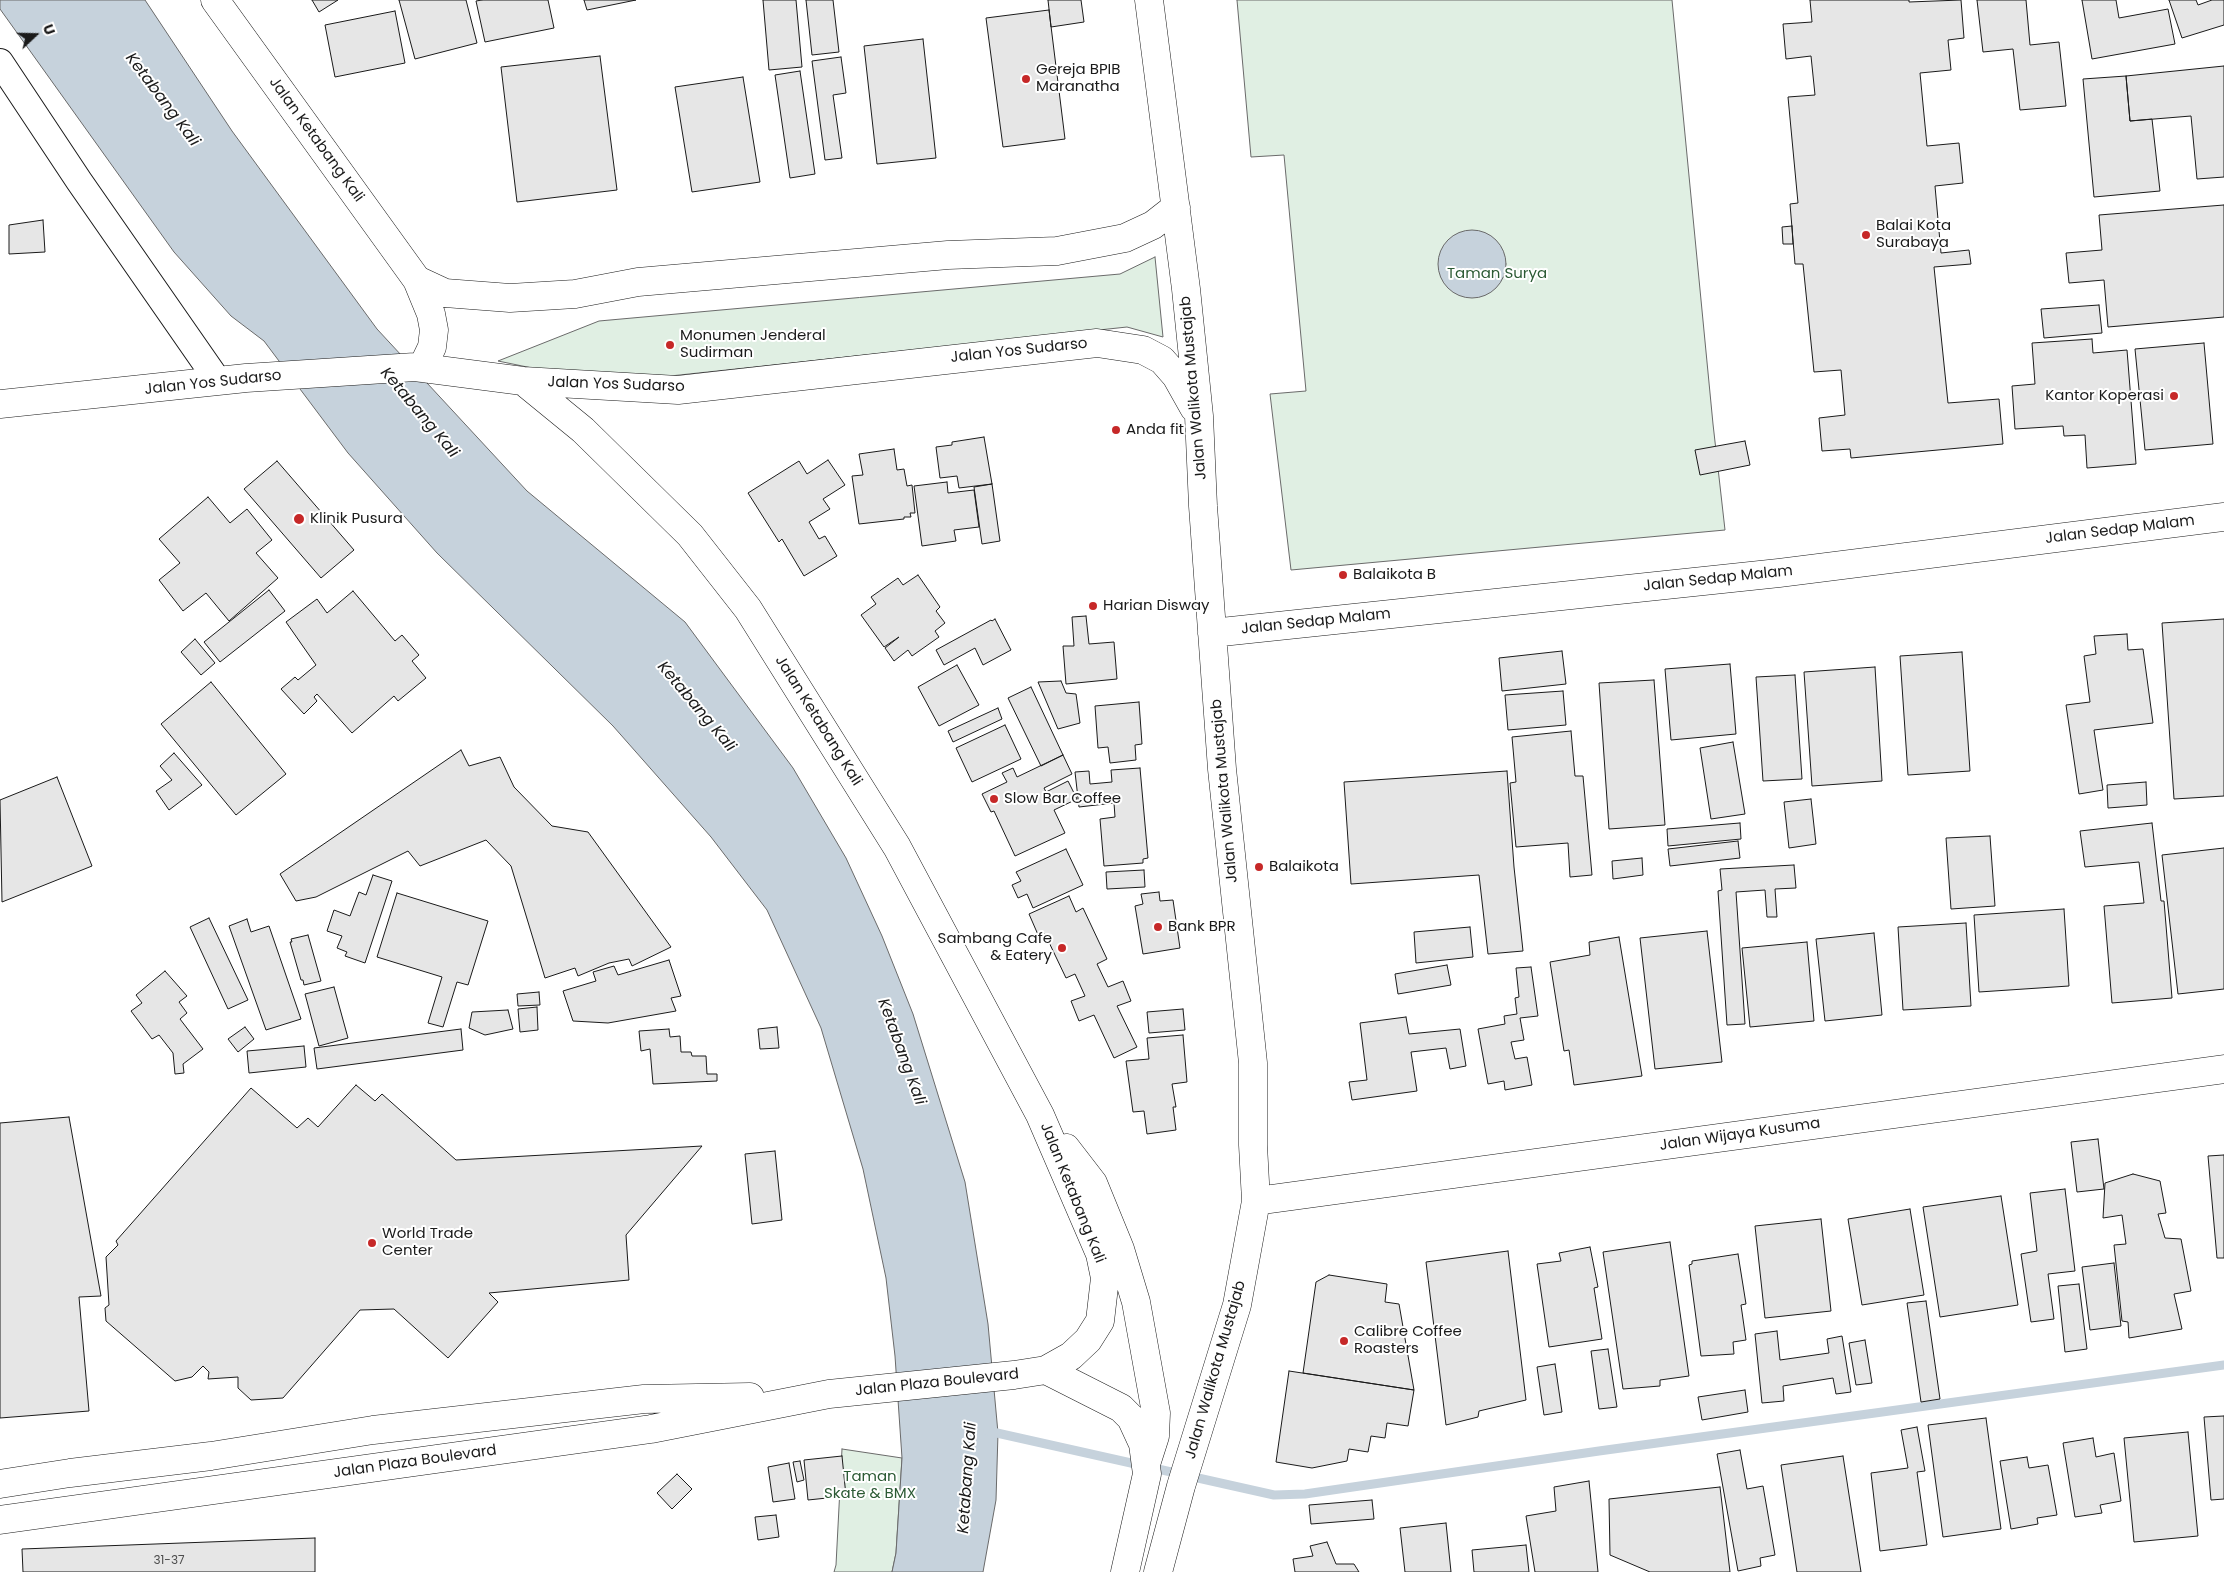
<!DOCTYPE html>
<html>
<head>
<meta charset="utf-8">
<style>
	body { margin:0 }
	#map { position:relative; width:2224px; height:1572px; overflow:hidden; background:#fff; font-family:Poppins,sans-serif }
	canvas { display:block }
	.north { position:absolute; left:10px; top:10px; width:50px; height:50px; -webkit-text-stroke:4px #fff; paint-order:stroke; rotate:69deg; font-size:14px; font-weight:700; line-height:20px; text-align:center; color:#1a1a1a }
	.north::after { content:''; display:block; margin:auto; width:18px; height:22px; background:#1a1a1a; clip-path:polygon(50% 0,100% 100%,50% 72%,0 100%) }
</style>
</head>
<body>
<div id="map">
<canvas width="2224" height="1572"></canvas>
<div class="north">U</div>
</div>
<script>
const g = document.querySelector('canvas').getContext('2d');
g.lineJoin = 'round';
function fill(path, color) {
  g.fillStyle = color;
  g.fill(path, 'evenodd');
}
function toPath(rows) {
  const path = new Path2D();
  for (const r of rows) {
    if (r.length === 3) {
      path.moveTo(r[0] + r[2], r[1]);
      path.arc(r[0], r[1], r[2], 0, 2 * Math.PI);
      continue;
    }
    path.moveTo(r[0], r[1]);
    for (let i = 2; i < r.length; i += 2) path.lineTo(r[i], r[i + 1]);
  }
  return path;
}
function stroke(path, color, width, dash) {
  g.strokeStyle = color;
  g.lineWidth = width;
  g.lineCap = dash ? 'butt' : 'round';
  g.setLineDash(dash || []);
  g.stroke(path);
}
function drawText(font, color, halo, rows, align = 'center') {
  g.font = font + ' Poppins,sans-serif';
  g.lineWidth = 4;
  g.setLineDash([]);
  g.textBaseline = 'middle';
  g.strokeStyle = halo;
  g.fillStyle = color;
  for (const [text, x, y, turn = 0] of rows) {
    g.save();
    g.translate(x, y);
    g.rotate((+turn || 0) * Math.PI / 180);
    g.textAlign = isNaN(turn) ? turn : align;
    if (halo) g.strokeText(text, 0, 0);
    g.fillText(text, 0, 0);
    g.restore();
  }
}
const green = toPath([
	[1237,0,1672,0,1713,424,1725,530,1291,570,1270,394,1306,391,1284,155,1251,157,1237,0],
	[1155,257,1163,337,1127,327,605,383,498,361,599,321,1120,274,1155,257],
	[842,1449,902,1458,896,1553,892,1572,834,1572,836,1565,842,1449]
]);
const water = toPath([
	[0,0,145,0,232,131,377,329,527,491,685,622,793,768,846,858,882,936,913,1014,965,1182,988,1324,998,1433,996,1500,983,1572,892,1572,896,1553,902,1458,895,1356,886,1278,863,1169,821,1028,767,910,711,837,613,726,437,553,348,453,264,341,231,316,174,252,0,9,0,0],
	[1472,264,34]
]);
const stream = toPath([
	[988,1431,1274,1495,1305,1494,1599,1451,2224,1365]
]);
const building = toPath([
	[312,0,338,0,319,12,312,0],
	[399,0,466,0,477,43,415,59,399,0],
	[482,0,548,0,554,28,485,42,476,1,482,0],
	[584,0,636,0,587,10,584,0],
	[763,0,796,0,802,67,769,70,763,0],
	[806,0,833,0,839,52,812,55,806,0],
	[1048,0,1081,0,1084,22,1051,27,1048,0],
	[1810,0,1909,0,1909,2,1961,0,1964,38,1948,40,1951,70,1920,73,1927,146,1959,143,1963,183,1935,186,1941,253,1969,250,1971,264,1934,267,1948,403,1999,399,2003,444,1851,458,1850,449,1822,451,1819,418,1845,415,1841,370,1814,372,1803,264,1795,264,1790,204,1798,203,1788,97,1815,95,1811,56,1786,59,1783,24,1812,22,1810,0],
	[1977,0,2026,0,2030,45,2059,42,2066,106,2020,110,2013,49,1983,52,1977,0],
	[2082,0,2116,0,2119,18,2168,9,2175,44,2092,59,2082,0],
	[2169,0,2196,0,2198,5,2212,0,2224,0,2224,25,2182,38,2169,0],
	[1049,10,1065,139,1003,147,986,18,1049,10],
	[395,11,405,63,335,77,325,25,395,11],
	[923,39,936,158,877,164,864,46,923,39],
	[600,56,617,190,517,202,501,67,600,56],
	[841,57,846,93,833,95,842,158,825,160,812,61,841,57],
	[2224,66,2224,177,2197,179,2191,116,2130,121,2126,76,2224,66],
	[800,71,815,174,790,178,775,75,800,71],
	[2126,76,2130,121,2152,119,2160,191,2094,197,2083,79,2126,76],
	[743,77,760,182,692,192,675,87,743,77],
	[2224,205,2224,317,2108,327,2104,280,2069,283,2066,253,2102,250,2099,215,2224,205],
	[43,220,45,252,9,254,9,225,43,220],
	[1792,226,1793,244,1783,244,1782,227,1792,226],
	[2099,305,2102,333,2044,338,2041,309,2099,305],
	[2092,339,2093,353,2127,350,2136,464,2087,468,2085,435,2064,436,2063,426,2015,429,2012,386,2035,384,2032,343,2092,339],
	[2204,343,2213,444,2145,450,2135,349,2204,343],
	[984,437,992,484,959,488,957,476,940,478,936,447,952,445,952,442,984,437],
	[1745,441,1750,465,1700,475,1695,450,1745,441],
	[894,449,897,470,904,469,907,486,912,485,915,513,910,513,911,517,904,517,904,519,859,524,852,476,863,475,859,454,894,449],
	[828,460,845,485,823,499,830,509,809,522,819,539,825,536,837,556,804,576,782,539,779,542,748,493,799,461,807,474,828,460],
	[277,461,354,550,321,578,244,489,277,461],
	[947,482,948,493,974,490,979,527,954,530,956,541,922,546,914,486,947,482],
	[992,484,1000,541,982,544,974,487,992,484],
	[208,497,230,523,247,509,272,540,256,553,278,578,229,621,206,593,183,611,159,580,180,563,159,539,208,497],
	[918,575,940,607,936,611,945,623,935,631,939,637,912,656,908,650,894,661,885,648,899,637,884,647,861,615,876,604,871,597,898,578,903,585,918,575],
	[269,590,285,611,220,662,204,642,269,590],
	[353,591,395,641,402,635,419,655,412,661,426,678,398,701,394,696,352,733,317,694,314,697,317,701,304,714,281,689,295,677,298,680,316,665,286,622,317,599,327,613,353,591],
	[1086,616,1089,644,1114,642,1117,679,1066,684,1063,646,1074,646,1072,617,1086,616],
	[995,619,1011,650,983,665,975,648,944,665,936,650,991,620,992,621,995,619],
	[2224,619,2224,796,2174,799,2162,623,2224,619],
	[2127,634,2128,650,2143,649,2153,723,2094,730,2103,790,2079,794,2066,705,2090,702,2084,656,2096,654,2094,636,2127,634],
	[195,639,215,663,201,675,181,652,195,639],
	[1562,651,1566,684,1502,691,1499,658,1562,651],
	[1962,652,1970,771,1908,775,1900,656,1962,652],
	[1730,664,1736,734,1671,740,1665,669,1730,664],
	[957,665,979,705,939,726,918,687,957,665],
	[1875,667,1882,781,1812,786,1804,672,1875,667],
	[1795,675,1802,779,1763,781,1756,677,1795,675],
	[1654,680,1665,825,1609,829,1599,683,1654,680],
	[1061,681,1066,693,1076,694,1080,723,1058,729,1038,682,1061,681],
	[211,682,286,774,236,815,161,724,211,682],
	[1031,687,1063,755,1041,766,1008,698,1031,687],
	[1563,691,1566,725,1508,730,1505,695,1563,691],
	[1139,702,1142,744,1135,745,1136,760,1110,763,1108,747,1098,748,1095,706,1139,702],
	[998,708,1002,719,953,742,948,731,998,708],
	[1005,725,1021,759,972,782,956,748,1005,725],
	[1571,731,1575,776,1583,776,1592,875,1570,877,1568,843,1516,847,1510,783,1516,782,1512,737,1571,731],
	[1733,742,1745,814,1711,819,1700,748,1733,742],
	[461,750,469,766,500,757,514,787,552,826,588,832,671,947,632,966,629,959,609,963,578,976,575,968,545,978,511,866,486,840,420,866,408,851,316,897,296,901,280,874,461,750],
	[174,753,202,785,169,810,156,791,172,780,160,766,174,753],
	[1063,755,1072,774,1044,788,1046,792,1068,781,1077,799,1054,810,1065,833,1015,856,994,811,991,812,982,794,1007,782,1002,773,1013,768,1017,777,1063,755],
	[1140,768,1148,858,1143,859,1143,863,1104,866,1100,819,1115,817,1114,803,1079,807,1075,772,1089,771,1090,784,1112,782,1111,770,1140,768],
	[1507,771,1514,867,1523,951,1488,954,1479,875,1351,884,1344,782,1507,771],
	[57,777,92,866,2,902,0,800,57,777],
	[2146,782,2147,805,2108,808,2107,785,2146,782],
	[1811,799,1816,844,1789,848,1784,802,1811,799],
	[1740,823,1741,839,1668,846,1667,829,1740,823],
	[2152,823,2161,901,2164,901,2172,998,2112,1003,2104,906,2144,903,2139,862,2085,867,2080,831,2152,823],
	[1990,836,1995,906,1951,909,1946,838,1990,836],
	[1738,841,1740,858,1670,866,1668,849,1738,841],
	[2224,848,2224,989,2178,994,2162,855,2224,848],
	[1066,849,1083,885,1033,908,1027,894,1018,898,1012,885,1021,881,1016,872,1066,849],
	[1642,858,1643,875,1613,879,1612,861,1642,858],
	[1794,865,1796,888,1775,889,1777,917,1767,917,1765,890,1736,892,1745,1024,1727,1025,1718,891,1722,890,1720,869,1794,865],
	[1144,870,1145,887,1107,889,1106,872,1144,870],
	[373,875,392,881,365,963,345,956,347,952,337,948,342,936,327,931,334,910,350,916,359,892,366,895,373,875],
	[1159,892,1160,901,1173,900,1180,948,1143,954,1135,906,1143,904,1141,894,1159,892],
	[397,893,488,921,468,985,457,982,443,1027,428,1023,442,977,377,957,397,893],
	[1069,896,1076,912,1083,908,1107,959,1097,964,1108,987,1123,981,1131,1001,1117,1006,1137,1047,1114,1058,1094,1015,1079,1021,1071,1001,1085,996,1075,974,1066,978,1045,934,1039,937,1029,914,1069,896],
	[2064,909,2069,986,1979,992,1974,915,2064,909],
	[209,918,248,1000,228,1009,190,927,209,918],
	[247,919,251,932,269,926,301,1019,266,1030,229,926,247,919],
	[1966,923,1971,1006,1903,1010,1898,927,1966,923],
	[1470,927,1473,957,1416,963,1414,932,1470,927],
	[1707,931,1722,1062,1655,1069,1640,938,1707,931],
	[1874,933,1882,1015,1825,1021,1816,939,1874,933],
	[308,935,321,981,304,985,303,980,301,980,290,942,292,942,291,939,308,935],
	[1619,937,1642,1076,1574,1085,1569,1050,1564,1051,1550,962,1590,955,1589,942,1619,937],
	[1807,942,1814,1021,1750,1027,1742,948,1807,942],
	[669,960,681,996,671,998,676,1011,608,1023,573,1021,563,991,596,981,593,972,614,966,618,975,669,960],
	[1447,965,1451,985,1398,994,1395,974,1447,965],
	[1531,967,1538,1016,1520,1018,1524,1040,1511,1042,1515,1059,1527,1057,1532,1085,1505,1090,1504,1081,1488,1084,1478,1029,1505,1024,1504,1016,1517,1014,1515,998,1519,997,1516,968,1531,967],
	[165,971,187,996,179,1002,187,1013,180,1019,203,1049,183,1064,184,1073,175,1074,173,1053,159,1035,152,1039,131,1011,142,1003,136,995,165,971],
	[334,987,348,1038,319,1046,305,994,334,987],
	[539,992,540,1005,518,1006,517,994,539,992],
	[537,1007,538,1030,520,1032,518,1009,537,1007],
	[1183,1009,1185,1030,1149,1033,1147,1012,1183,1009],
	[508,1010,513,1029,485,1035,469,1028,472,1012,508,1010],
	[1406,1017,1409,1034,1460,1029,1466,1066,1450,1069,1446,1048,1411,1052,1417,1091,1352,1100,1349,1082,1367,1080,1360,1023,1406,1017],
	[245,1027,254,1039,238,1052,228,1039,245,1027],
	[777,1027,779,1048,760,1049,758,1029,777,1027],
	[461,1029,463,1050,317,1069,314,1048,461,1029],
	[669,1029,670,1037,680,1036,681,1052,691,1052,692,1056,706,1056,707,1074,717,1074,717,1081,653,1084,650,1049,641,1051,639,1031,669,1029],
	[1183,1035,1187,1082,1172,1084,1176,1107,1173,1107,1176,1130,1147,1134,1144,1111,1133,1112,1126,1061,1149,1059,1147,1038,1183,1035],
	[304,1046,306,1067,249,1073,247,1051,304,1046],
	[356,1085,375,1101,382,1094,456,1160,702,1146,626,1235,629,1280,489,1293,498,1302,448,1358,394,1309,360,1310,283,1398,251,1400,238,1388,238,1377,208,1379,209,1372,203,1366,192,1377,175,1381,106,1321,105,1308,109,1305,106,1257,118,1245,116,1241,251,1088,297,1128,308,1118,318,1127,356,1085],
	[69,1117,101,1296,79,1297,89,1411,0,1418,0,1123,69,1117],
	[2098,1139,2104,1189,2077,1192,2071,1142,2098,1139],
	[775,1151,782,1220,752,1224,745,1154,775,1151],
	[2224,1155,2224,1258,2217,1258,2208,1156,2224,1155],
	[2133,1174,2160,1181,2166,1213,2158,1214,2165,1238,2181,1239,2191,1291,2174,1294,2182,1329,2129,1338,2128,1322,2122,1321,2114,1245,2126,1244,2122,1215,2103,1218,2105,1183,2133,1174],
	[2065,1189,2075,1271,2048,1274,2054,1319,2031,1322,2021,1254,2037,1251,2030,1193,2065,1189],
	[2001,1196,2018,1305,1940,1317,1923,1207,2001,1196],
	[1910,1209,1924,1295,1862,1305,1848,1219,1910,1209],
	[1821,1219,1831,1311,1765,1318,1755,1226,1821,1219],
	[1670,1242,1689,1376,1660,1380,1660,1386,1623,1389,1603,1252,1670,1242],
	[1590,1247,1598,1287,1594,1288,1602,1339,1549,1347,1537,1264,1561,1261,1559,1253,1590,1247],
	[1508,1251,1526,1400,1479,1411,1478,1417,1446,1425,1426,1262,1508,1251],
	[1738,1254,1746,1304,1741,1305,1746,1340,1733,1342,1734,1354,1701,1356,1689,1265,1692,1264,1692,1261,1738,1254],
	[2114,1263,2121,1326,2090,1330,2082,1267,2114,1263],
	[1329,1275,1387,1284,1385,1302,1399,1304,1414,1390,1303,1373,1316,1282,1329,1275],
	[2079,1284,2087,1349,2065,1352,2058,1286,2079,1284],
	[1926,1301,1940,1399,1921,1402,1907,1303,1926,1301],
	[1777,1331,1780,1360,1829,1353,1827,1339,1842,1336,1851,1392,1836,1394,1833,1378,1783,1386,1784,1401,1762,1403,1755,1334,1777,1331],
	[1865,1340,1872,1383,1856,1385,1849,1343,1865,1340],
	[1608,1349,1617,1407,1599,1409,1591,1351,1608,1349],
	[1555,1364,1562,1412,1544,1415,1537,1367,1555,1364],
	[1289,1371,1414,1390,1408,1426,1387,1423,1385,1438,1371,1436,1368,1452,1349,1449,1347,1461,1312,1468,1276,1462,1289,1371],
	[1745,1390,1748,1412,1702,1420,1698,1397,1745,1390],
	[2224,1416,2224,1499,2211,1500,2204,1417,2224,1416],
	[1986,1418,2001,1529,1943,1537,1928,1425,1986,1418],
	[1917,1427,1925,1471,1917,1472,1927,1545,1880,1551,1871,1473,1908,1468,1901,1430,1917,1427],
	[2188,1432,2198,1536,2134,1542,2124,1438,2188,1432],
	[2093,1438,2096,1457,2114,1453,2121,1501,2100,1505,2102,1513,2075,1517,2063,1443,2093,1438],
	[1740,1450,1747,1489,1763,1486,1775,1555,1760,1558,1761,1566,1738,1571,1717,1454,1740,1450],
	[842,1456,846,1496,808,1500,804,1460,842,1456],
	[1843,1456,1861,1572,1797,1572,1781,1465,1843,1456],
	[2027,1457,2029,1468,2048,1465,2057,1515,2037,1518,2038,1524,2011,1529,2000,1461,2027,1457],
	[800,1461,804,1480,797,1482,793,1462,800,1461],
	[789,1463,795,1499,773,1502,768,1467,789,1463],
	[677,1474,692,1489,672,1509,657,1493,677,1474],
	[1589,1481,1598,1572,1535,1572,1526,1516,1556,1511,1554,1487,1589,1481],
	[1720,1487,1730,1572,1650,1572,1610,1555,1609,1499,1720,1487],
	[1372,1500,1374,1519,1311,1524,1309,1505,1372,1500],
	[776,1515,779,1537,758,1540,755,1517,776,1515],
	[1446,1523,1451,1572,1405,1572,1400,1528,1446,1523],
	[315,1538,315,1572,23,1572,22,1549,315,1538],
	[1327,1542,1336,1564,1354,1564,1359,1572,1295,1572,1293,1559,1313,1556,1310,1546,1327,1542],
	[1526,1545,1529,1572,1474,1572,1472,1550,1526,1545]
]);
const street = toPath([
	[0,62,79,181,218,381]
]);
const secondary = toPath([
	[215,0,417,280,431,314,434,330,432,347,422,368],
	[1149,0,1186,289,1199,416,1203,506,1222,769,1253,1063,1253,1145,1256,1201,1237,1305,1181,1486,1158,1572],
	[417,280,445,293,510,298,575,294,638,282,948,255,1057,251,1125,238,1153,225,1176,207],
	[0,404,246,378,415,367,523,381,678,390,1097,343,1143,350,1162,360,1176,376,1194,408],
	[1212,633,1779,573,2224,517],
	[1066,1148,1093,1183,1120,1249,1136,1302,1156,1413,1155,1436,1147,1461],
	[1256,1201,2224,1069],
	[1046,1370,1121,1408,1131,1418,1143,1444,1147,1474,1125,1572],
	[0,1484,70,1473,211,1456,373,1430,644,1399,750,1397],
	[0,1520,651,1429,829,1394,1014,1375,1046,1370,1071,1356,1088,1340,1100,1321,1105,1278,1100,1254,1040,1115,897,847,748,609,690,535,583,430,523,381]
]);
const markers = [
	[1026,79,5,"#c62828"],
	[1866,235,5,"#c62828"],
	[670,345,5,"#c62828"],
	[2174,396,5,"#c62828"],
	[1116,430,5,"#c62828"],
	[299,519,6,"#c62828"],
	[1343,575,5,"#c62828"],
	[1093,606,5,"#c62828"],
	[994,799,5,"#c62828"],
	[1259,867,5,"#c62828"],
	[1158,927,5,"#c62828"],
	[1062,948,5,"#c62828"],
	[372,1243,5,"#c62828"],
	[1344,1341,5,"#c62828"]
];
const numberNames = [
	["31-37",169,1561]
];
const poiNames = [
	["Gereja BPIB",1036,70],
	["Maranatha",1036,87],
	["Balai Kota",1876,226],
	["Surabaya",1876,243],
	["Monumen Jenderal",680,336],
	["Sudirman",680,353],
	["Kantor Koperasi",2164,396,"right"],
	["Anda fit",1126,430],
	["Klinik Pusura",310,519],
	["Balaikota B",1353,575],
	["Harian Disway",1103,606],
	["Slow Bar Coffee",1004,799],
	["Balaikota",1269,867],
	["Bank BPR",1168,927],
	["Sambang Cafe",1052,939,"right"],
	["& Eatery",1052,956,"right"],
	["World Trade",382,1234],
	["Center",382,1251],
	["Calibre Coffee",1354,1332],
	["Roasters",1354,1349]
];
const streetNames = [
	["Jalan Ketabang Kali",316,140,54],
	["Jalan Yos Sudarso",1019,351,-6],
	["Jalan Yos Sudarso",213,383,-6],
	["Jalan Yos Sudarso",616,385,2],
	["Jalan Walikota Mustajab",1194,388,-95],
	["Jalan Sedap Malam",2120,530,-7],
	["Jalan Sedap Malam",1718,579,-6],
	["Jalan Sedap Malam",1316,622,-6],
	["Jalan Ketabang Kali",818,721,58],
	["Jalan Walikota Mustajab",1225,791,-95],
	["Jalan Wijaya Kusuma",1740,1135,-8],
	["Jalan Ketabang Kali",1072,1193,68],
	["Jalan Walikota Mustajab",1216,1370,-74],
	["Jalan Plaza Boulevard",937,1383,-6],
	["Jalan Plaza Boulevard",415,1462,-8]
];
const parkNames = [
	["Taman Surya",1497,274],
	["Taman",870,1477],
	["Skate & BMX",870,1494]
];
const waterNames = [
	["Ketabang Kali",162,100,53],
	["Ketabang Kali",419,413,50],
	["Ketabang Kali",696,707,50],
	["Ketabang Kali",901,1052,70],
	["Ketabang Kali",968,1478,-86]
];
fill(green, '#e0efe3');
stroke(green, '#6a6a6a', 1);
fill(water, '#c6d2dc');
stroke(water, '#6a6a6a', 1);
stroke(stream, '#c6d2dc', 9);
fill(building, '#e6e6e6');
stroke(building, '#1a1a1a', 1);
stroke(street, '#1a1a1a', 28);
stroke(secondary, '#1a1a1a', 29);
stroke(street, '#fff', 26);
stroke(secondary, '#fff', 28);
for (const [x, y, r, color] of markers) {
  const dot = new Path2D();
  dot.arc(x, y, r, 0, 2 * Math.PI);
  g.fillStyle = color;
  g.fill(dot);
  stroke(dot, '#fff', 2);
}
drawText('12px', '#4d4d4d', null, numberNames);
drawText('15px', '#1a1a1a', '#fff', poiNames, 'left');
drawText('15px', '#1a1a1a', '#fff', streetNames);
drawText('15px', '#2b5a34', '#fff', parkNames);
drawText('italic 16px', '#1a1a1a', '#fff', waterNames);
</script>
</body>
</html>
